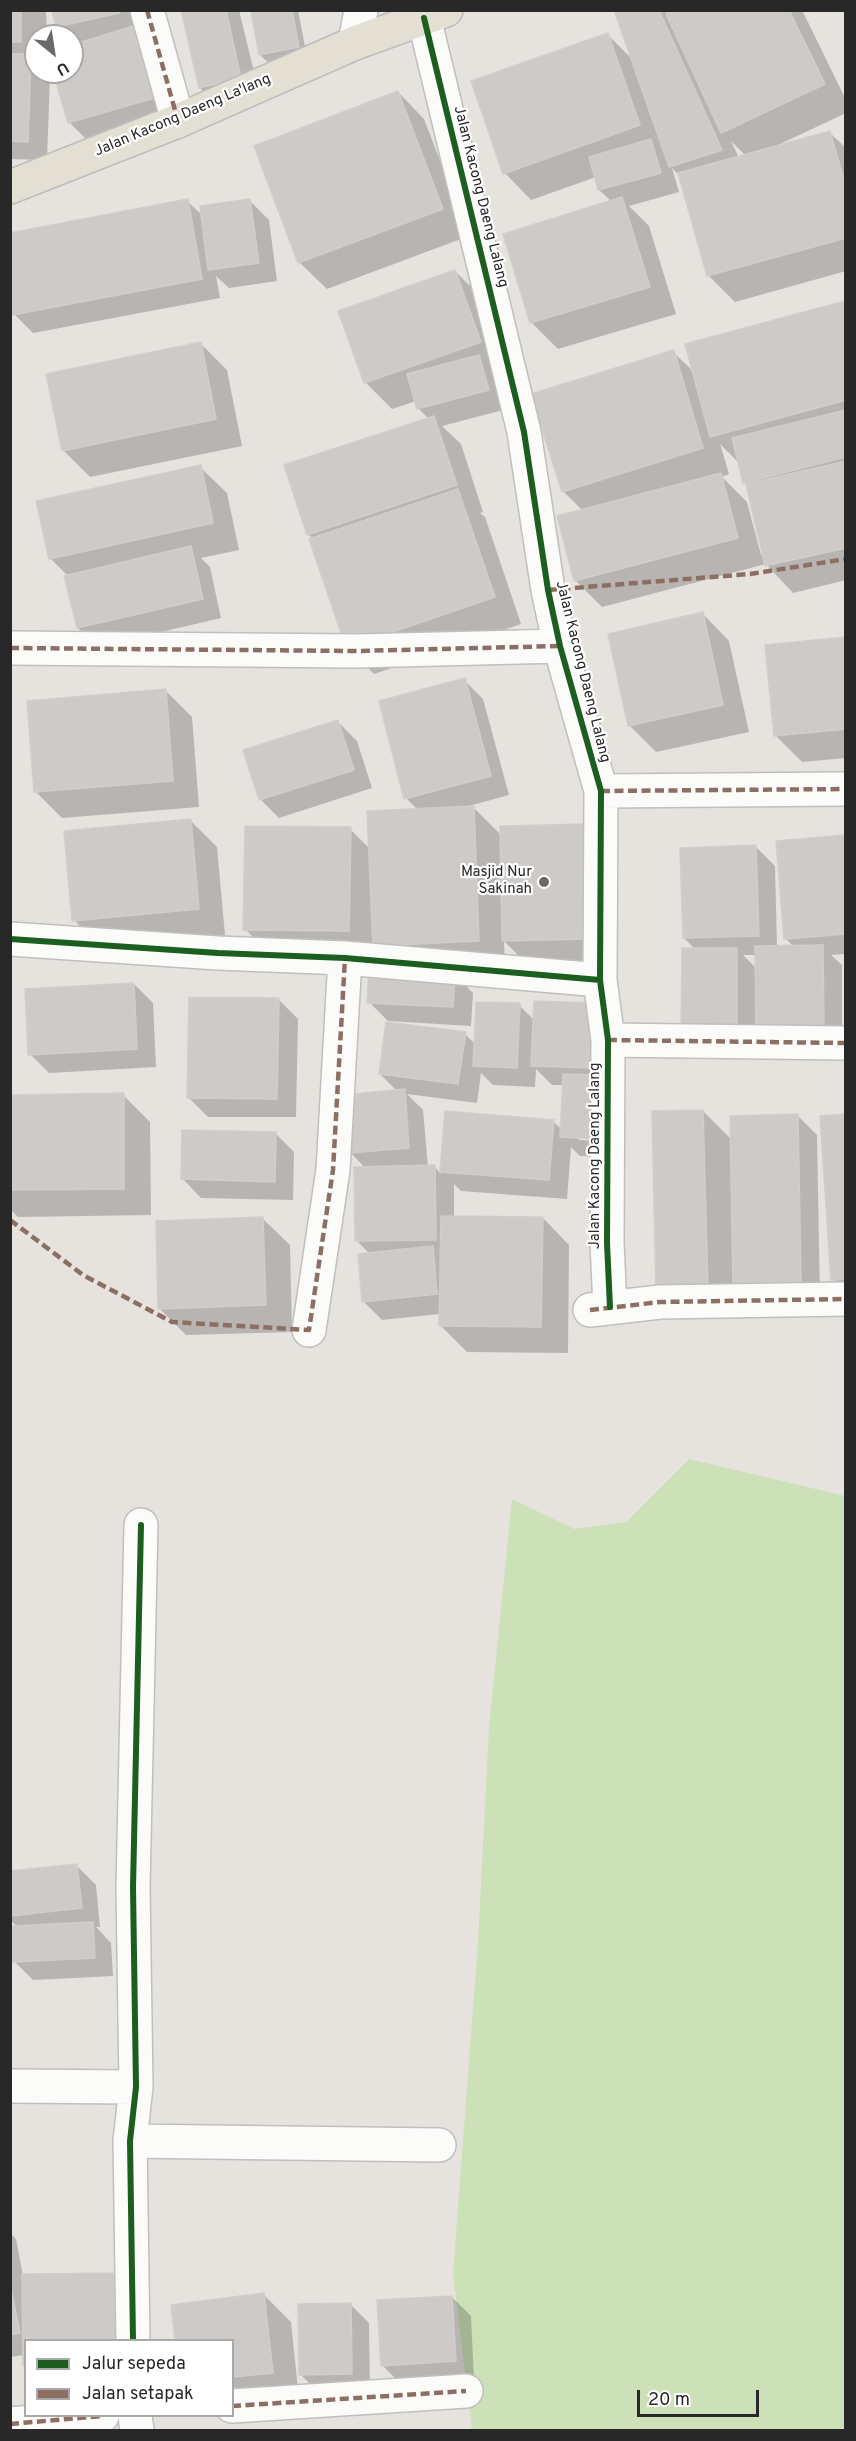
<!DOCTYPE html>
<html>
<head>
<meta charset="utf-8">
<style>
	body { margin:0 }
	#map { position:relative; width:856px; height:2441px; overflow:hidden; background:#e6e2de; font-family:Overpass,sans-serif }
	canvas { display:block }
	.frame { position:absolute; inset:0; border:12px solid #282828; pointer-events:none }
	.legend { position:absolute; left:24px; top:2339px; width:210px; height:78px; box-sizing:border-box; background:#fff; border:2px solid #a9a9a9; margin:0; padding:8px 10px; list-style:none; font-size:18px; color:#282828 }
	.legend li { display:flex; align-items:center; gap:12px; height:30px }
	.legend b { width:30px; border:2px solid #a9a9a9 }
	.north { position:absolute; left:24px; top:24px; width:60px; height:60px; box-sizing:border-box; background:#fff; border:2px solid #a9a9a9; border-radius:50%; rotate:150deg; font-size:16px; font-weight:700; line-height:24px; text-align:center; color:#282828 }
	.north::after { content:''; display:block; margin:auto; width:21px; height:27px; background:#6a6968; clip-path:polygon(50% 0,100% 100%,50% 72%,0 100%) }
	.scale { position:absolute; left:637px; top:2390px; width:122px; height:27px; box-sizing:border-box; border:3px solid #282828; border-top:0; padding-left:8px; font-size:18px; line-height:21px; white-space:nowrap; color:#282828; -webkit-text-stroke:4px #fff; paint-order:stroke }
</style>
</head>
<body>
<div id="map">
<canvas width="856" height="2441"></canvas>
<div class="frame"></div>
<ul class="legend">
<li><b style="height:8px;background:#1b5e20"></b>Jalur sepeda</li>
<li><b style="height:8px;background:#8d6e63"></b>Jalan setapak</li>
</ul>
<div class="north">U</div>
<div class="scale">20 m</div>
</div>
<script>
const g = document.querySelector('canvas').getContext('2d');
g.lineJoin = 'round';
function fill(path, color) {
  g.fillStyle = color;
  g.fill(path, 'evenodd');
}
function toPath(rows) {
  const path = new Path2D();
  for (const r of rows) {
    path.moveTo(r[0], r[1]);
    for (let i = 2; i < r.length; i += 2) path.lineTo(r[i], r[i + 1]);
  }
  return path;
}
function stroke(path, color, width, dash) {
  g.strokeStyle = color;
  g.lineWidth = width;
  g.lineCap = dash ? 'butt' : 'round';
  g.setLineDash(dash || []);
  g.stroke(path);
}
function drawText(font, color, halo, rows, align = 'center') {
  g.font = font + ' Overpass,sans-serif';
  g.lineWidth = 4.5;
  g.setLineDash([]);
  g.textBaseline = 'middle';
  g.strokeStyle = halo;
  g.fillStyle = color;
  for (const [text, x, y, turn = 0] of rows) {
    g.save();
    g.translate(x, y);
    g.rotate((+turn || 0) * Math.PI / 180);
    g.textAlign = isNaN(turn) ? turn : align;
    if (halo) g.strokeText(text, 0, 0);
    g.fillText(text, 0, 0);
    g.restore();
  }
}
const green = toPath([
	[689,1459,845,1496,845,2430,472,2430,453,2273,478,1943,489,1728,512,1499,574,1529,626,1522]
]);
const shadow = toPath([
	[10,10,46,10,47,36,36,36,36,72,47,72,50,75,47,160,10,159],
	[53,10,133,10,179,115,89,142,70,123,55,72,72,72,72,46,76,45,72,41,72,36,67,36,57,26],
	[182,10,239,10,260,97,219,107,200,88],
	[255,10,298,10,307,57,270,64,260,55],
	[616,10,672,10,673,13,680,10,802,10,846,100,846,113,776,146,830,133,846,148,846,271,735,302,708,275,681,177,672,168,679,192,629,206,649,226,676,314,558,349,531,322,612,202,599,190,596,177,531,200,505,173,607,34,633,60],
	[731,141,746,156,739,158],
	[398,92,424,119,469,236,327,289,300,263,256,147],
	[187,201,203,216,250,201,269,220,277,281,229,288,216,276,220,298,33,333,14,314,10,297,10,234],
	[455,271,482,298,507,409,442,426,461,444,483,512,480,513,485,517,521,624,374,674,347,647,314,540,308,534,429,419,418,408,416,401,392,409,365,382],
	[844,302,846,580,793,593,766,564,602,607,575,580,583,511,563,491,673,352,695,373],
	[720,444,739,463,747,485,764,554,761,555,747,502,722,477,729,474],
	[200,343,227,370,242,446,90,477,64,451],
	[200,467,227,493,239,550,201,558,210,567,221,618,97,647,78,628,68,576,50,558],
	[703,614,729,641,749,732,656,752,629,725],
	[846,639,846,758,802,762,775,735],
	[464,680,483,699,509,795,465,807,474,808,501,835,615,965,530,967,504,941,505,968,454,974,473,993,471,1026,388,1021,369,1002,371,970,272,956,245,929,350,829,370,849,418,810,406,798],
	[165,690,192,717,199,807,62,818,35,791],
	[338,722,357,741,372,788,279,818,260,799],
	[190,820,217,847,225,935,101,947,74,920],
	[844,836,846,954,831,955,842,965,842,1054,702,1056,696,950,684,938,756,847,775,866,777,947,794,947,785,938],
	[743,955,757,955,757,969],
	[134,984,153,1003,156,1067,49,1073,30,1054],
	[279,1000,298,1019,296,1117,208,1117,189,1098],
	[593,1004,614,1157,580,1156,571,1147,567,1199,461,1191,454,1184,454,1217,543,1218,569,1245,568,1353,467,1352,440,1325,440,1314,382,1320,363,1301,370,1254,356,1240,366,1169,350,1152,398,1092,380,1074,465,1034,475,1044,519,1005,534,1020],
	[536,1069,552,1085,564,1085,562,1130,553,1121,446,1113,441,1174,435,1167,428,1167,423,1110,407,1094,477,1103,481,1073,493,1085,535,1087],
	[579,1137,603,1141,579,1140],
	[123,1095,150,1122,151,1215,18,1217,10,1209,10,1097],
	[703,1111,732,1140,798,1116,817,1135,820,1301,754,1303,734,1283,734,1316,685,1318,658,1291],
	[846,1116,846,1292,833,1279],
	[275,1133,294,1152,293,1200,201,1198,182,1178],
	[263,1219,290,1245,292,1332,186,1335,159,1308],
	[77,1866,96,1885,100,1927,96,1927,111,1943,113,1976,33,1980,14,1961,18,1927,10,1920,10,1873],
	[10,2233,16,2239,23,2276,144,2340,26,2340,26,2366,24,2355,10,2357],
	[264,2295,291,2322,299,2399,232,2407,232,2340,176,2340,172,2306],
	[452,2297,471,2316,474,2380,401,2384,382,2365],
	[350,2304,369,2323,370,2392,319,2393,300,2374]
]);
const building = toPath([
	[10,10,21,10,21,42,10,42,10,10],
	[52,10,119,10,119,13,56,27,52,10],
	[181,10,226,10,241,78,199,88,181,10],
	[292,10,299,47,259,55,251,11,292,10],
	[614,10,659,10,722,150,669,167,614,10],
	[676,10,789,10,825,84,721,133,666,14,676,10],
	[140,24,161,96,68,123,53,72,72,72,72,45,140,24],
	[608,33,640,125,503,174,471,81,608,33],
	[10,54,31,54,28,142,10,141,10,54],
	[398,91,443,209,298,263,254,146,398,91],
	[830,131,846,187,846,238,707,276,678,173,830,131],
	[651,139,661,173,598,190,589,157,651,139],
	[622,197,650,287,530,323,503,234,622,197],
	[188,199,202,279,12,315,10,233,188,199],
	[250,199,259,263,208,270,200,206,250,199],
	[455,270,481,342,364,383,338,311,455,270],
	[845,301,846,400,710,437,685,344,845,301],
	[201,342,216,419,62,451,46,374,201,342],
	[674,350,703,448,562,492,531,394,674,350],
	[479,355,489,390,417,409,407,374,479,355],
	[846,410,846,457,743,483,732,438,846,410],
	[434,416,457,485,307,535,284,465,434,416],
	[846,461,846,548,765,566,746,484,846,461],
	[201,465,213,523,49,559,36,501,201,465],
	[721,473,738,538,574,581,557,516,721,473],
	[458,489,495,597,346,648,309,539,458,489],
	[191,546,203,599,77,628,64,576,191,546],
	[703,612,723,705,628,726,608,634,703,612],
	[846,637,846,729,774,736,765,645,846,637],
	[465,678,491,776,404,799,379,701,465,678],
	[166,689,173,781,34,792,27,701,166,689],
	[338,720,354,770,259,800,243,750,338,720],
	[474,806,479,941,373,946,367,811,474,806],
	[191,819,199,909,72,921,64,831,191,819],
	[587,824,589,939,502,941,500,826,587,824],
	[245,826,351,827,349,931,243,930,245,826],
	[845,835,846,934,784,939,776,841,845,835],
	[756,845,759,936,683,938,680,848,756,845],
	[823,945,824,1035,756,1037,755,946,823,945],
	[682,948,737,948,737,1037,681,1037,682,948],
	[369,968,455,973,453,1007,367,1003,369,968],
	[134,983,137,1049,28,1055,25,989,134,983],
	[189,997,279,998,277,1099,187,1098,189,997],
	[534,1001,594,1003,592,1068,531,1066,534,1001],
	[476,1002,520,1003,517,1068,473,1066,476,1002],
	[386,1022,466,1032,458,1084,379,1074,386,1022],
	[563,1074,599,1075,596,1139,560,1137,563,1074],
	[405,1089,409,1148,349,1153,344,1095,405,1089],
	[124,1093,124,1189,10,1190,10,1095,124,1093],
	[703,1110,708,1290,656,1292,652,1111,703,1110],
	[445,1111,554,1120,549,1180,440,1172,445,1111],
	[798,1114,801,1282,733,1284,730,1116,798,1114],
	[846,1114,846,1279,831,1280,820,1116,846,1114],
	[182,1130,276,1132,275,1182,181,1179,182,1130],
	[435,1165,436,1240,355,1241,354,1167,435,1165],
	[441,1216,543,1217,541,1327,439,1326,441,1216],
	[263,1217,266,1305,158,1309,156,1221,263,1217],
	[433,1246,437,1294,362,1302,358,1254,433,1246],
	[77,1864,82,1908,10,1916,10,1871,77,1864],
	[93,1922,95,1958,12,1962,11,1926,93,1922],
	[125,2273,126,2340,26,2340,26,2366,23,2366,22,2274,125,2273],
	[10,2284,20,2333,10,2335,10,2284],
	[264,2293,273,2373,232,2377,232,2340,175,2340,171,2305,264,2293],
	[452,2296,456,2361,381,2366,377,2300,452,2296],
	[351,2303,352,2374,299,2375,298,2304,351,2303]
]);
const minor = toPath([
	[147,10,178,121],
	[424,18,524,432,548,590,560,646,601,791,600,980,608,1040,607,1243,610,1307],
	[10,648,357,651,560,646],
	[601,791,846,789],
	[10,939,218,953,345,958,600,980],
	[608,1040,846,1043],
	[590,1310,660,1302,846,1299],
	[309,1330,333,1170,345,958],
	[10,2086,136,2087],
	[130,2141,439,2145],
	[133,2340,130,2141,136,2087,133,1887,141,1525],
	[232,2406,466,2391],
	[135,2416,137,2430],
	[10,2424,102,2416]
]);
const tertiary = toPath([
	[355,43,361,10]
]);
const primary = toPath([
	[10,187,178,121,355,43,446,10]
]);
const quiet = toPath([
	[147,10,178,121],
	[548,590,750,574,846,559],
	[10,648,357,651,560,646],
	[601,791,846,789],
	[608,1040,846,1043],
	[10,1220,83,1275,172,1322,309,1330,333,1170,345,958],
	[590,1310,660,1302,846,1299],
	[232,2406,466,2391],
	[10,2424,102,2416]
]);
const cycleway = toPath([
	[424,18,524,432,548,590,560,646,601,791,600,980,608,1040,607,1243,610,1307],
	[10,939,218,953,345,958,600,980],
	[133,2340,130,2141,136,2087,133,1887,141,1525]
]);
const markers = [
	[544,882,6,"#6a6968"]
];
const streetNames = [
	["Jalan Kacong Daeng La'lang",183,116,-23],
	["Jalan Kacong Daeng Lalang",480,197,76],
	["Jalan Kacong Daeng Lalang",582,672,76],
	["Jalan Kacong Daeng Lalang",596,1156,-90]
];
const poiNames = [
	["Masjid Nur",532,873],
	["Sakinah",532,890]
];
fill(green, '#cce1b7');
fill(shadow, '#0003');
fill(building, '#cdcac8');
stroke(building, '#d1ceca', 1.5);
stroke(minor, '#c0bfbf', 36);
stroke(tertiary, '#c0bfbf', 36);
stroke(primary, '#bfbdbc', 36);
stroke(minor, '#fbfbfa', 33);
stroke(tertiary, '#fbfbfa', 33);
stroke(primary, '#e4dfd3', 33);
stroke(quiet, '#8d6e63', 4.5, [9, 4.5]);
stroke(cycleway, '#1b5e20', 6);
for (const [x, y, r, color] of markers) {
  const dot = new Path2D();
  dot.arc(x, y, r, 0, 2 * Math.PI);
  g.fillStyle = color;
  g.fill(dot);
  stroke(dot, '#fff', 2);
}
drawText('15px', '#282828', '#fff', streetNames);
drawText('15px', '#282828', '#fff', poiNames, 'right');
</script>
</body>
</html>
